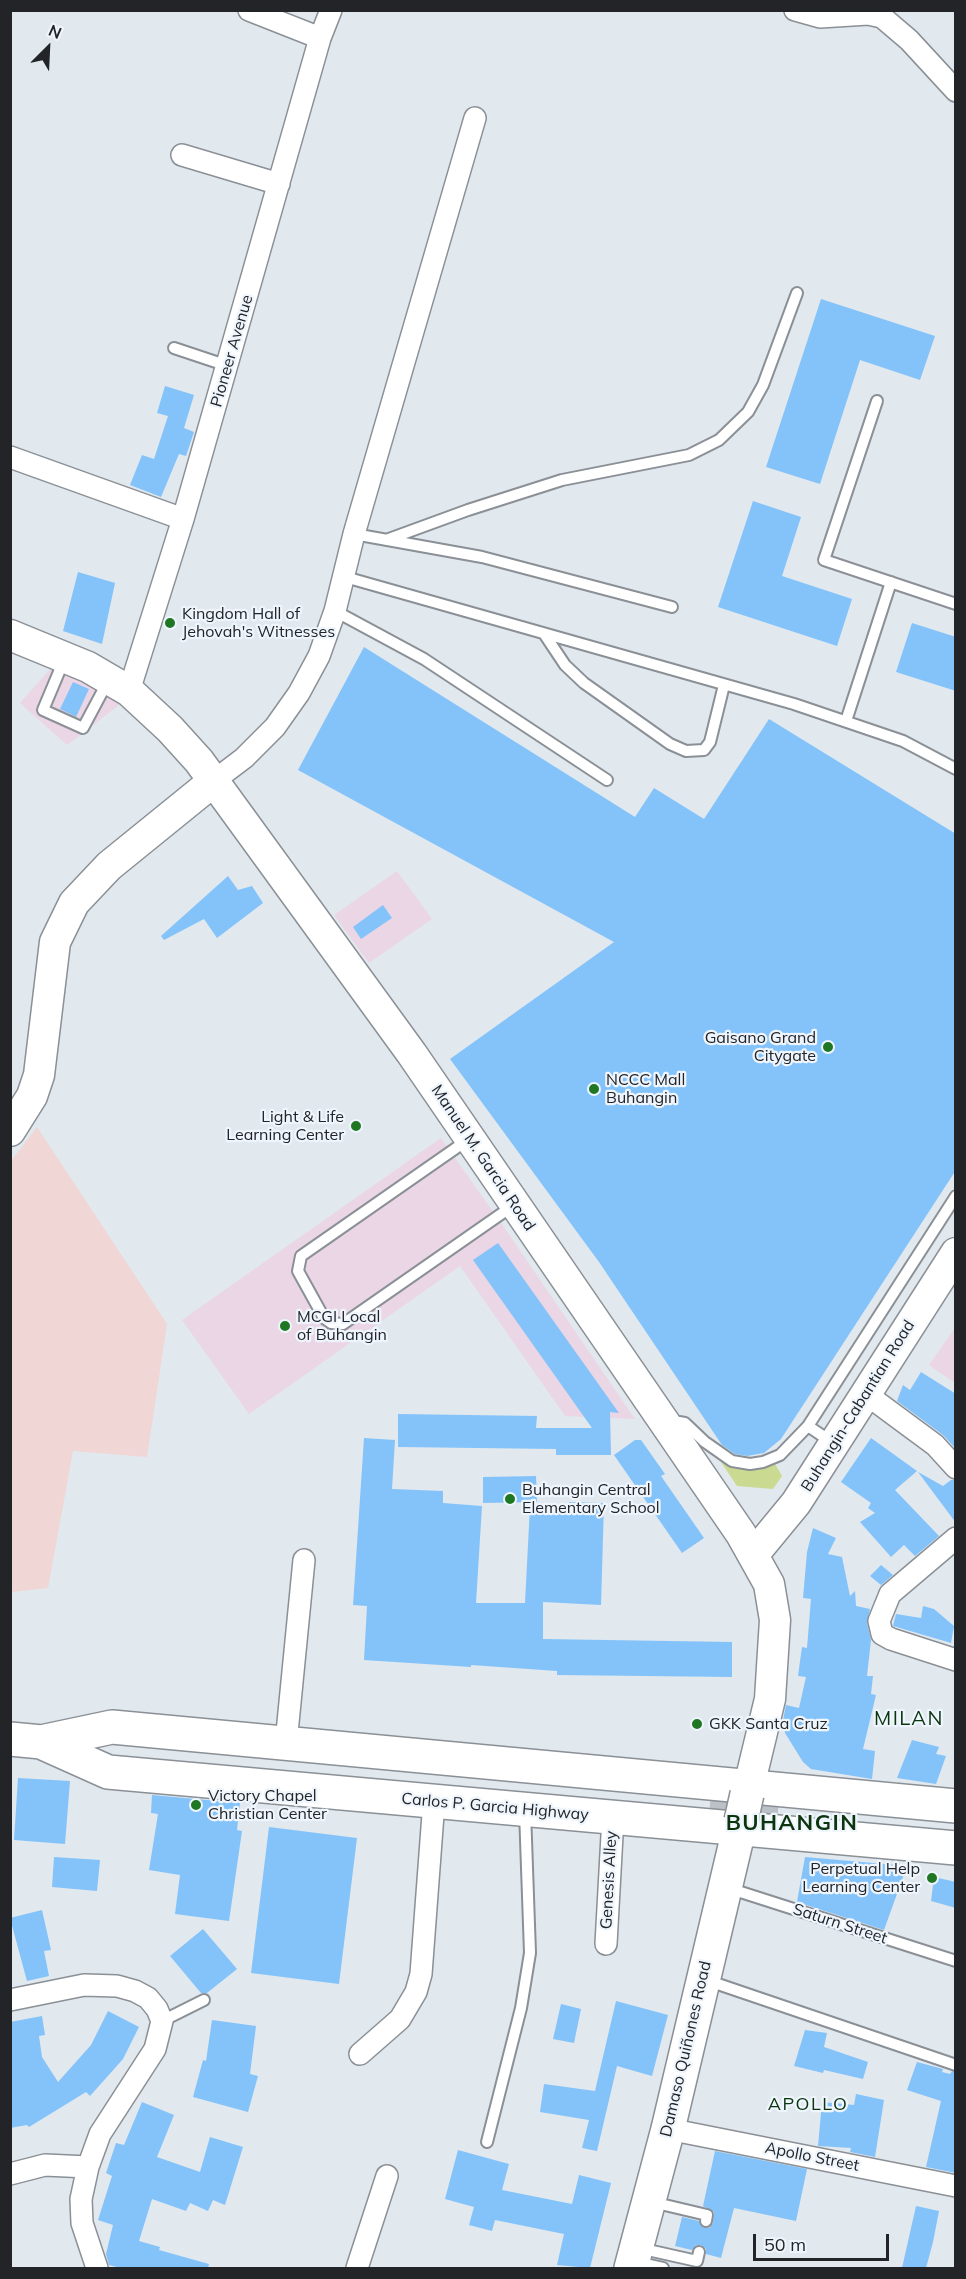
<!DOCTYPE html>
<html>
<head>
<meta charset="utf-8">
<style>
	body { margin:0 }
	#map { position:relative; width:966px; height:2279px; overflow:hidden; background:#e1e8ee; font-family:Mulish,sans-serif }
	canvas { display:block }
	.frame { position:absolute; inset:0; border:12px solid #222427; pointer-events:none }
	.north { position:absolute; left:18px; top:18px; width:60px; height:60px; -webkit-text-stroke:4px #eef5fc; paint-order:stroke; rotate:24deg; font-size:16px; font-weight:700; line-height:24px; text-align:center; color:#222427 }
	.north::after { content:''; display:block; margin:auto; width:21px; height:27px; background:#222427; clip-path:polygon(50% 0,100% 100%,50% 72%,0 100%) }
	.scale { position:absolute; left:753px; top:2234px; width:136px; height:27px; box-sizing:border-box; border:3px solid #222427; border-top:0; padding-left:8px; font-size:18px; line-height:21px; white-space:nowrap; color:#222427; -webkit-text-stroke:4px #eef5fc; paint-order:stroke }
</style>
</head>
<body>
<div id="map">
<canvas width="966" height="2279"></canvas>
<div class="frame"></div>
<div class="north">N</div>
<div class="scale">50 m</div>
</div>
<script>
const g = document.querySelector('canvas').getContext('2d');
g.lineJoin = 'round';
function fill(path, color) {
  g.fillStyle = color;
  g.fill(path, 'evenodd');
}
function toPath(rows) {
  const path = new Path2D();
  for (const r of rows) {
    path.moveTo(r[0], r[1]);
    for (let i = 2; i < r.length; i += 2) path.lineTo(r[i], r[i + 1]);
  }
  return path;
}
function stroke(path, color, width, dash) {
  g.strokeStyle = color;
  g.lineWidth = width;
  g.lineCap = dash ? 'butt' : 'round';
  g.setLineDash(dash || []);
  g.stroke(path);
}
function drawText(font, color, halo, rows, align = 'center') {
  g.font = font + ' Mulish,sans-serif';
  g.lineWidth = 4.5;
  g.setLineDash([]);
  g.textBaseline = 'middle';
  g.strokeStyle = halo;
  g.fillStyle = color;
  for (const [text, x, y, turn = 0] of rows) {
    g.save();
    g.translate(x, y);
    g.rotate((+turn || 0) * Math.PI / 180);
    g.textAlign = isNaN(turn) ? turn : align;
    if (halo) g.strokeText(text, 0, 0);
    g.fillText(text, 0, 0);
    g.restore();
  }
}
const commercial = toPath([
	[53,666,123,702,67,745,20,703],
	[397,871,432,919,369,963,334,915],
	[441,1138,508,1233,635,1419,565,1416,460,1266,249,1414,182,1320],
	[955,1328,955,1383,929,1365]
]);
const industrial = toPath([
	[37,1127,167,1324,147,1457,73,1451,48,1588,11,1592,11,1161]
]);
const green = toPath([
	[727,1461,756,1469,774,1462,782,1476,773,1489,737,1486,721,1462]
]);
const building = toPath([
	[821,299,935,336,920,380,860,360,820,484,766,467],
	[165,386,194,395,184,428,194,432,186,456,179,454,161,497,130,485,142,455,154,459,168,416,157,413],
	[753,501,801,517,782,576,852,599,837,646,718,607],
	[78,572,115,583,102,644,63,631],
	[912,623,956,637,956,691,896,672],
	[364,647,635,817,654,788,704,819,769,719,956,834,956,1170,781,1439,764,1453,747,1456,735,1454,722,1445,599,1262,450,1059,614,942,298,770],
	[73,682,89,689,76,717,60,709],
	[228,876,238,890,252,886,263,903,217,938,204,919,164,940,161,936],
	[383,905,392,918,361,939,353,927],
	[498,1243,619,1413,610,1412,611,1455,556,1455,556,1449,398,1447,398,1414,537,1416,536,1428,592,1428,473,1260],
	[921,1372,956,1394,956,1449,943,1435,897,1401,903,1385,910,1390],
	[364,1438,395,1440,392,1489,443,1491,443,1503,482,1506,476,1603,525,1603,530,1506,569,1508,569,1502,604,1503,601,1605,543,1602,543,1639,732,1642,732,1677,557,1675,557,1671,471,1665,471,1667,364,1660,367,1606,353,1605],
	[871,1438,917,1471,895,1490,939,1536,915,1556,904,1545,891,1557,860,1522,875,1513,868,1508,871,1503,841,1482],
	[635,1440,641,1440,665,1474,661,1476,704,1538,682,1553,614,1455],
	[918,1472,943,1486,951,1480,956,1480,956,1523],
	[536,1476,537,1502,483,1503,483,1477],
	[813,1528,836,1538,828,1554,842,1557,850,1596,855,1591,856,1606,870,1609,867,1623,871,1640,867,1676,873,1676,871,1694,876,1695,863,1749,875,1751,872,1779,811,1769,803,1762,785,1733,783,1720,786,1705,799,1708,806,1677,798,1676,802,1647,807,1648,811,1599,803,1598,807,1552],
	[881,1565,893,1575,881,1585,870,1576],
	[923,1606,934,1609,954,1626,951,1643,893,1626,896,1614,921,1618],
	[912,1740,939,1747,936,1754,946,1756,936,1784,897,1778],
	[18,1778,70,1781,65,1844,14,1840],
	[152,1795,240,1803,237,1830,242,1831,229,1921,175,1914,180,1875,149,1870,158,1814,151,1813],
	[269,1827,357,1838,339,1984,251,1973],
	[54,1857,100,1860,97,1891,52,1887],
	[805,1857,907,1866,884,1930,797,1902],
	[934,1877,956,1882,956,1908,931,1901],
	[42,1910,51,1950,44,1951,49,1976,27,1981,10,1918],
	[203,1929,237,1969,207,1993,201,1993,170,1956],
	[616,2001,668,2015,652,2076,617,2066,597,2151,582,2148,589,2120,540,2112,544,2084,595,2091],
	[561,2004,581,2009,574,2043,553,2039],
	[108,2011,139,2027,123,2059,90,2096,86,2092,29,2127,27,2125,10,2128,10,2022,42,2016,45,2035,39,2036,42,2057,58,2082,91,2045],
	[212,2020,256,2026,250,2074,258,2076,248,2112,193,2097,203,2060,206,2061],
	[805,2030,827,2033,824,2047,868,2062,863,2079,824,2070,823,2073,794,2066],
	[917,2062,943,2069,942,2072,950,2074,952,2071,956,2072,956,2173,926,2167,941,2101,907,2090],
	[856,2094,884,2100,875,2157,850,2152,851,2148,818,2146,822,2102,854,2105],
	[142,2102,174,2115,157,2157,200,2172,210,2137,243,2147,225,2205,213,2200,208,2211,190,2203,186,2211,152,2199,139,2241,160,2247,159,2250,209,2264,208,2268,121,2268,109,2265,106,2254,113,2225,98,2220,112,2176,106,2173,116,2143,124,2145],
	[458,2150,509,2164,502,2190,572,2204,579,2175,611,2183,590,2268,557,2265,564,2234,495,2220,492,2231,469,2225,474,2207,445,2199],
	[715,2151,807,2169,796,2221,734,2208,721,2258,706,2254,706,2249,701,2245,696,2245,692,2250,675,2246,682,2217,699,2221,704,2228,709,2228,713,2223,714,2212,703,2206],
	[916,2206,939,2211,933,2242,926,2268,902,2268]
]);
const trunkTunnel = toPath([
	[710,1804,778,1810]
]);
const service = toPath([
	[174,348,228,366],
	[877,401,824,560,956,604],
	[354,534,482,557,672,607],
	[386,540,468,510,562,480,689,455,719,440,748,412,763,385,797,293],
	[345,577,794,704,903,741,956,769],
	[335,611,424,659,607,780],
	[545,635,565,665,584,683,670,744,686,751,704,750,710,742,724,685],
	[64,660,43,710,83,728,108,681],
	[846,721,891,582],
	[469,1139,301,1256,298,1271,324,1318,331,1323,343,1324,514,1205],
	[670,1426,679,1422,685,1423,705,1442,732,1461,750,1464,763,1462,780,1455,808,1426,956,1196],
	[808,1426,833,1443],
	[728,1888,956,1961],
	[706,1980,956,2065],
	[162,2021,204,2000],
	[487,2142,521,2008,530,1953,525,1811],
	[652,2202,707,2215,706,2221],
	[639,2248,697,2261,699,2252],
	[636,2262,663,2268]
]);
const minor = toPath([
	[249,10,320,38],
	[795,10,820,17,868,14,882,17,909,40,956,91],
	[182,155,279,184],
	[10,457,183,519],
	[129,691,183,519,320,38,331,10],
	[215,780,244,758,275,727,299,693,319,656,335,611,354,534,475,118],
	[866,1394,935,1445,956,1468],
	[956,1538,890,1594,879,1621,882,1634,891,1639,956,1660],
	[286,1743,304,1560],
	[606,1944,613,1817],
	[10,2000,84,1985,117,1986,135,1991,148,1998,157,2009,162,2021,155,2049,100,2134,88,2167,81,2199,82,2223,97,2268],
	[360,2054,400,2019,416,1992,421,1974,434,1801],
	[668,2129,956,2186],
	[10,2174,45,2165,88,2167],
	[357,2268,387,2176]
]);
const secondary = toPath([
	[10,635,88,667,129,691,170,729,199,761,412,1054,741,1534,769,1584,775,1620,770,1699,749,1786],
	[10,1131,32,1096,39,1075,55,942,74,903,109,866,215,780],
	[754,1554,796,1503,956,1253]
]);
const primary = toPath([
	[631,2268,668,2129,741,1821]
]);
const trunk = toPath([
	[10,1739,63,1744],
	[41,1742,108,1772,956,1848],
	[41,1742,112,1727,956,1806]
]);
const primaryBridge = toPath([
	[741,1821,747,1794]
]);
const markers = [
	[170,623,6,"#1f7724"],
	[828,1047,6,"#1f7724"],
	[594,1089,6,"#1f7724"],
	[356,1126,6,"#1f7724"],
	[285,1326,6,"#1f7724"],
	[510,1499,6,"#1f7724"],
	[697,1724,6,"#1f7724"],
	[196,1805,6,"#1f7724"],
	[932,1878,6,"#1f7724"]
];
const streetNames = [
	["Pioneer Avenue",232,351,-74],
	["Manuel M. Garcia Road",483,1158,56],
	["Buhangin-Cabantian Road",858,1406,-58],
	["Carlos P. Garcia Highway",495,1807,5],
	["Genesis Alley",609,1880,-87],
	["Saturn Street",840,1924,18],
	["Damaso Quiñones Road",686,2049,-77],
	["Apollo Street",812,2157,11]
];
const poiNames = [
	["Kingdom Hall of",182,614],
	["Jehovah's Witnesses",182,632],
	["Gaisano Grand",816,1038,"right"],
	["Citygate",816,1056,"right"],
	["NCCC Mall",606,1080],
	["Buhangin",606,1098],
	["Light & Life",344,1117,"right"],
	["Learning Center",344,1135,"right"],
	["MCGI Local",297,1317],
	["of Buhangin",297,1335],
	["Buhangin Central",522,1490],
	["Elementary School",522,1508],
	["GKK Santa Cruz",709,1724],
	["Victory Chapel",208,1796],
	["Christian Center",208,1814],
	["Perpetual Help",920,1869,"right"],
	["Learning Center",920,1887,"right"]
];
const neighbourhoodNames = [
	["APOLLO",808,2105]
];
const quarterNames = [
	["MILAN",909,1719]
];
const districtNames = [
	["BUHANGIN",792,1823]
];
fill(commercial, '#ebd6e5');
fill(industrial, '#f0d6d5');
fill(green, '#cada90');
fill(building, '#83c3fa');
stroke(trunkTunnel, '#bbc1c6', 33, [33, 16]);
stroke(service, '#8a9096', 14);
stroke(minor, '#8a9096', 24);
stroke(secondary, '#8a9096', 33);
stroke(primary, '#8a9096', 36);
stroke(trunk, '#8a9096', 36);
stroke(service, '#fff', 10);
stroke(minor, '#fff', 21);
stroke(secondary, '#fff', 30);
stroke(primary, '#fff', 33);
stroke(trunk, '#fff', 33);
stroke(primaryBridge, '#8a9096', 36, []);
stroke(primaryBridge, '#fff', 33);
for (const [x, y, r, color] of markers) {
  const dot = new Path2D();
  dot.arc(x, y, r, 0, 2 * Math.PI);
  g.fillStyle = color;
  g.fill(dot);
  stroke(dot, '#eef5fc', 2);
}
drawText('16px', '#222427', '#eef5fc', streetNames);
drawText('16px', '#222427', '#eef5fc', poiNames, 'left');
g.letterSpacing = '1.5px';
drawText('18px', '#0c350e', '#eef5fc', neighbourhoodNames);
g.letterSpacing = '0px';
g.letterSpacing = '1.5px';
drawText('20px', '#0c350e', '#eef5fc', quarterNames);
g.letterSpacing = '0px';
g.letterSpacing = '1.5px';
drawText('bold 22px', '#0c350e', '#eef5fc', districtNames);
g.letterSpacing = '0px';
</script>
</body>
</html>
